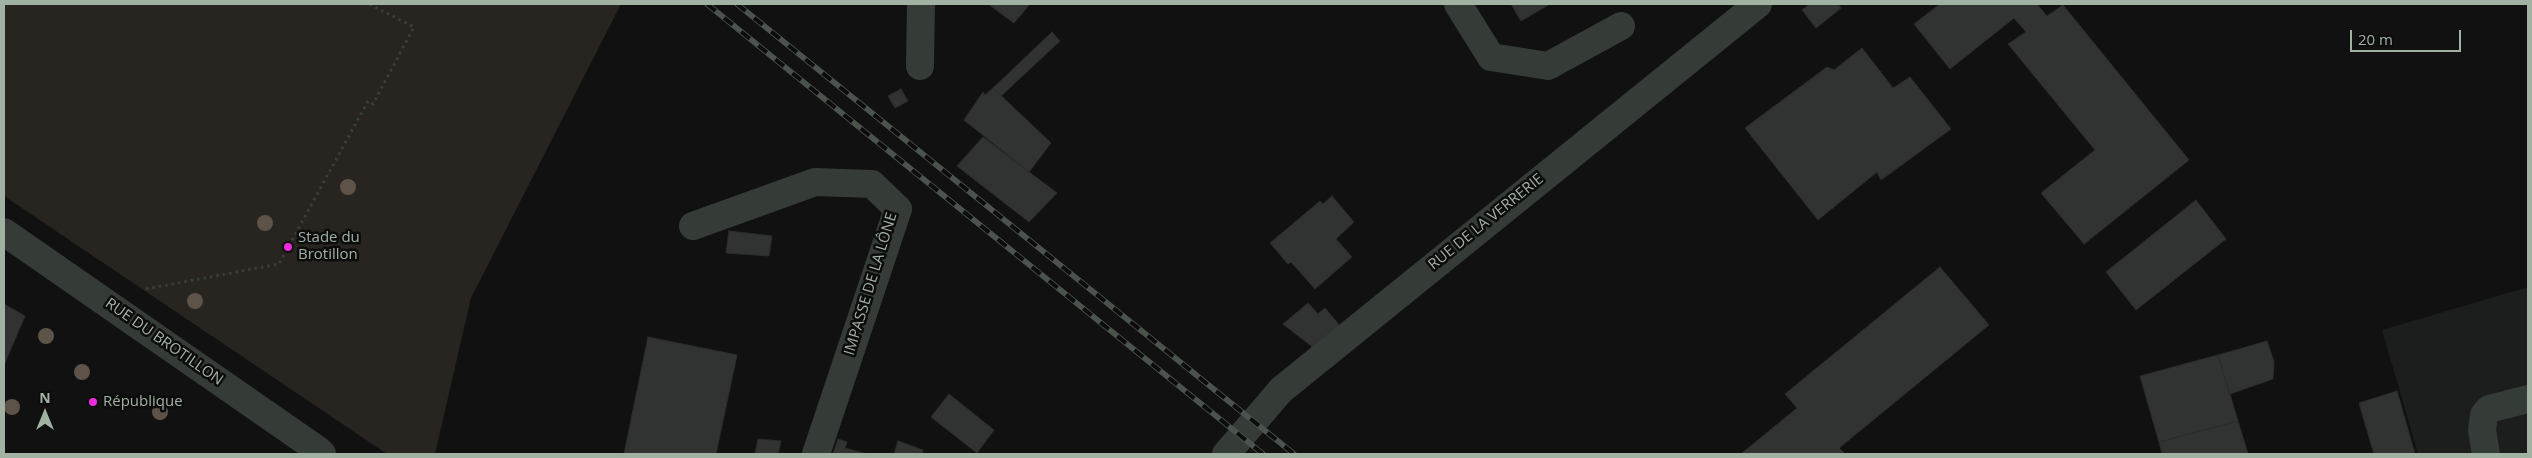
<!DOCTYPE html>
<html>
<head>
<meta charset="utf-8">
<style>
	body { margin:0 }
	#map { position:relative; width:2532px; height:458px; overflow:hidden; background:#101110; font-family:"Open Sans",sans-serif }
	canvas { display:block }
	.frame { position:absolute; inset:0; border:5px solid #a1b2a3; pointer-events:none }
	.north { position:absolute; left:20px; top:388px; width:50px; height:50px; -webkit-text-stroke:4px #0b0c0b; paint-order:stroke; rotate:0deg; font-size:14px; font-weight:700; line-height:20px; text-align:center; color:#a1b2a3 }
	.north::after { content:''; display:block; margin:auto; width:18px; height:22px; background:#a1b2a3; clip-path:polygon(50% 0,100% 100%,50% 72%,0 100%) }
	.scale { position:absolute; left:2350px; top:30px; width:111px; height:22px; box-sizing:border-box; border:2px solid #a1b2a3; border-top:0; padding-left:6px; font-size:15px; line-height:18px; white-space:nowrap; color:#a1b2a3; -webkit-text-stroke:4px #0b0c0b; paint-order:stroke }
</style>
</head>
<body>
<div id="map">
<canvas width="2532" height="458"></canvas>
<div class="frame"></div>
<div class="north">N</div>
<div class="scale">20 m</div>
</div>
<script>
const g = document.querySelector('canvas').getContext('2d');
g.lineJoin = 'round';
function fill(path, color) {
  g.fillStyle = color;
  g.fill(path, 'evenodd');
}
function toPath(rows) {
  const path = new Path2D();
  for (const r of rows) {
    path.moveTo(r[0], r[1]);
    for (let i = 2; i < r.length; i += 2) path.lineTo(r[i], r[i + 1]);
  }
  return path;
}
function stroke(path, color, width, dash) {
  g.strokeStyle = color;
  g.lineWidth = width;
  g.lineCap = dash ? 'butt' : 'round';
  g.setLineDash(dash || []);
  g.stroke(path);
}
function drawText(font, color, halo, rows, align = 'center') {
  g.font = font + ' "Open Sans",sans-serif';
  g.lineWidth = 5;
  g.setLineDash([]);
  g.textBaseline = 'middle';
  g.strokeStyle = halo;
  g.fillStyle = color;
  for (const [text, x, y, turn = 0] of rows) {
    g.save();
    g.translate(x, y);
    g.rotate((+turn || 0) * Math.PI / 180);
    g.textAlign = isNaN(turn) ? turn : align;
    if (halo) g.strokeText(text, 0, 0);
    g.fillText(text, 0, 0);
    g.restore();
  }
}
const built = toPath([
	[2528,287,2528,454,2418,454,2382,330]
]);
const green = toPath([
	[4,4,621,4,471,298,435,454,387,454,4,196]
]);
const building = toPath([
	[988,4,1030,4,1014,23,988,4],
	[1511,4,1550,4,1521,21,1511,4],
	[1810,4,1838,4,1841,8,1816,28,1802,10,1810,4],
	[1940,4,2037,4,2047,16,2063,5,2189,160,2084,244,2041,193,2095,150,2008,44,2026,32,2014,18,1950,69,1914,24,1940,4],
	[1052,32,1060,41,1001,96,993,88,1052,32],
	[1862,48,1893,88,1910,77,1951,129,1881,180,1877,172,1818,220,1745,128,1827,67,1834,70,1862,48],
	[993,88,1051,143,1029,172,964,120,983,92,985,95,993,88],
	[901,89,908,101,895,108,888,96,901,89],
	[983,137,1057,193,1029,222,957,166,983,137],
	[1332,196,1354,222,1336,239,1352,257,1315,289,1291,262,1288,264,1270,243,1320,201,1323,204,1332,196],
	[2196,200,2226,239,2136,310,2106,272,2196,200],
	[729,231,772,236,769,256,726,253,729,231],
	[1940,267,1989,325,1839,448,1845,454,1741,454,1797,408,1785,394,1940,267],
	[1308,303,1318,314,1325,308,1341,327,1315,349,1283,324,1308,303],
	[4,304,25,316,4,365,4,304],
	[648,337,737,355,716,454,624,454,648,337],
	[2267,341,2274,362,2273,379,2230,394,2218,355,2267,341],
	[2218,355,2238,421,2159,442,2140,376,2218,355],
	[2397,391,2415,454,2374,454,2359,403,2397,391],
	[949,394,994,430,977,453,931,417,949,394],
	[2238,421,2248,454,2162,454,2159,442,2238,421],
	[758,439,781,441,778,454,755,454,758,439],
	[838,439,847,442,845,448,867,454,833,454,838,439],
	[898,441,923,450,922,454,894,454,898,441]
]);
const path = toPath([
	[146,289,279,264,368,101,373,104,414,27,369,4]
]);
const minor = toPath([
	[1458,4,1491,57,1548,66,1621,26],
	[920,66,921,4],
	[693,226,815,182,872,184,898,209,816,454],
	[4,232,318,450,322,454],
	[1226,454,1281,390,1758,4],
	[2486,454,2482,430,2484,415,2489,409,2528,399]
]);
const rail = toPath([
	[707,4,1263,454],
	[737,4,1294,454]
]);
const trees = [
	[348,187],
	[265,223],
	[195,301],
	[46,336],
	[82,372],
	[12,407],
	[160,412]
];
const markers = [
	[288,247,5,"#ed2bdf"],
	[93,402,5,"#ed2bdf"]
];
const streetNames = [
	["RUE DE LA VERRERIE",1486,222,-39],
	["IMPASSE DE LA LÔNE",871,284,-73],
	["RUE DU BROTILLON",164,342,35]
];
const poiNames = [
	["Stade du",298,238],
	["Brotillon",298,255],
	["République",103,402]
];
fill(built, '#1c1e1d');
fill(green, '#282420');
fill(building, '#303331');
stroke(building, '#2a2d2b', 1);
stroke(path, '#393f3a', 3, [2.5, 4]);
stroke(minor, '#353b37', 28);
stroke(rail, '#4b534d', 5.5);
stroke(rail, '#0b0c0b', 4, [11]);
g.fillStyle = '#5e5349';
for (const [x, y] of trees) {
  g.beginPath();
  g.arc(x, y, 8, 0, 2 * Math.PI);
  g.fill();
}
for (const [x, y, r, color] of markers) {
  const dot = new Path2D();
  dot.arc(x, y, r, 0, 2 * Math.PI);
  g.fillStyle = color;
  g.fill(dot);
  stroke(dot, '#0b0c0b', 2);
}
drawText('15px', '#a1b2a3', '#0b0c0b', streetNames);
drawText('15px', '#a1b2a3', '#0b0c0b', poiNames, 'left');
</script>
</body>
</html>
